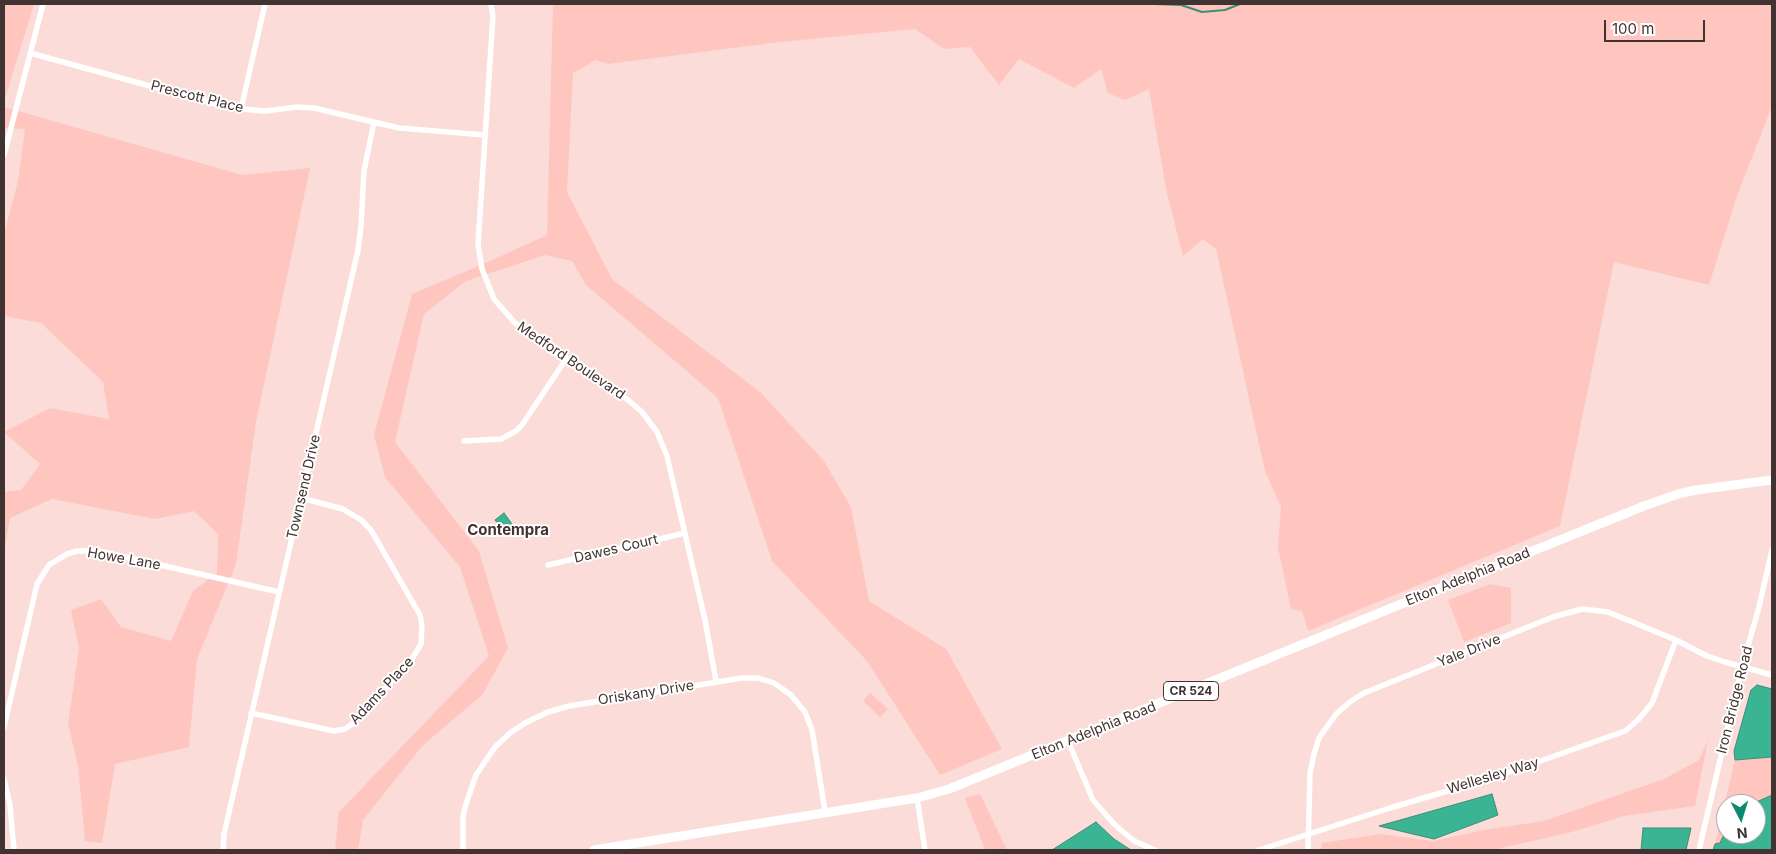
<!DOCTYPE html>
<html>
<head>
<meta charset="utf-8">
<style>
	body { margin:0 }
	#map { position:relative; width:1776px; height:854px; overflow:hidden; background:#fbdcd8; font-family:Inter,sans-serif }
	canvas { display:block }
	.frame { position:absolute; inset:0; border:5px solid #413331; pointer-events:none }
	.north { position:absolute; left:1716px; top:794px; width:50px; height:50px; box-sizing:border-box; background:#fff; border:1px solid #b3adad; border-radius:50%; rotate:175deg; font-size:14px; font-weight:700; line-height:20px; text-align:center; color:#413331 }
	.north::after { content:''; display:block; margin:auto; width:18px; height:22px; background:#0b8a6d; clip-path:polygon(50% 0,100% 100%,50% 72%,0 100%) }
	.scale { position:absolute; left:1604px; top:20px; width:101px; height:22px; box-sizing:border-box; border:2px solid #413331; border-top:0; padding-left:6px; font-size:15px; line-height:18px; white-space:nowrap; color:#413331; -webkit-text-stroke:4px #fff; paint-order:stroke }
</style>
</head>
<body>
<div id="map">
<canvas width="1776" height="854"></canvas>
<div class="frame"></div>
<div class="north">N</div>
<div class="scale">100 m</div>
</div>
<script>
const g = document.querySelector('canvas').getContext('2d');
g.lineJoin = 'round';
function fill(path, color) {
  g.fillStyle = color;
  g.fill(path, 'evenodd');
}
function toPath(rows) {
  const path = new Path2D();
  for (const r of rows) {
    path.moveTo(r[0], r[1]);
    for (let i = 2; i < r.length; i += 2) path.lineTo(r[i], r[i + 1]);
  }
  return path;
}
function stroke(path, color, width, dash) {
  g.strokeStyle = color;
  g.lineWidth = width;
  g.lineCap = dash ? 'butt' : 'round';
  g.setLineDash(dash || []);
  g.stroke(path);
}
function drawText(font, color, halo, rows, align = 'center') {
  g.font = font + ' Inter,sans-serif';
  g.lineWidth = 4;
  g.setLineDash([]);
  g.textBaseline = 'middle';
  g.strokeStyle = halo;
  g.fillStyle = color;
  for (const [text, x, y, turn = 0] of rows) {
    g.save();
    g.translate(x, y);
    g.rotate((+turn || 0) * Math.PI / 180);
    g.textAlign = isNaN(turn) ? turn : align;
    if (halo) g.strokeText(text, 0, 0);
    g.fillText(text, 0, 0);
    g.restore();
  }
}
const green = toPath([
	[4,4,34,4,4,102],
	[553,4,1772,4,1772,106,1737,196,1709,285,1614,262,1560,526,1308,631,1302,611,1291,609,1278,547,1281,507,1265,471,1216,249,1203,239,1183,256,1166,189,1149,89,1125,100,1108,93,1101,69,1074,88,1019,59,999,85,970,47,944,49,915,29,780,42,608,64,596,60,573,73,567,192,612,279,760,392,824,461,851,507,869,601,946,649,1002,749,940,775,867,661,772,561,718,398,586,285,572,261,545,255,466,281,424,314,395,442,479,551,508,648,482,695,422,746,363,820,358,850,335,850,339,812,489,656,460,567,385,477,374,435,412,294,488,262,547,235],
	[4,107,242,175,310,168,256,422,236,564,197,659,189,747,115,764,102,843,85,841,78,765,68,724,79,648,71,610,101,599,121,627,171,641,193,591,217,573,218,534,194,511,155,519,52,499,10,518,4,552,4,492,21,490,40,464,4,432,50,408,109,419,103,382,41,323,4,316,4,234,18,181,25,129,4,128],
	[1490,584,1511,588,1511,623,1464,642,1448,600],
	[870,693,888,709,880,717,863,701],
	[1708,740,1695,806,1624,816,1572,832,1493,850,1321,850,1322,843,1380,834,1433,841,1484,830,1544,821,1664,779,1699,760],
	[1772,757,1772,795,1752,804,1726,804,1726,830,1720,843,1715,844,1735,760],
	[980,794,1007,850,985,850,965,798]
]);
const water = toPath([
	[504,513,512,524,507,528,502,522,498,524,495,520,504,513],
	[1757,685,1772,689,1772,757,1735,760,1734,751,1751,690,1757,685],
	[1492,794,1498,815,1434,839,1379,826,1492,794],
	[1772,795,1772,850,1713,850,1715,844,1720,843,1726,830,1726,834,1756,834,1756,804,1752,804,1772,795],
	[1096,822,1114,839,1131,850,1052,850,1096,822],
	[1643,828,1691,828,1686,850,1641,850,1643,828]
]);
const stream = toPath([
	[1155,4,1181,5,1202,12,1225,10,1240,4]
]);
const street = toPath([
	[491,4,493,16,478,244,482,269,494,299,515,323,628,400,642,412,657,432,667,456,705,620,716,681],
	[30,53,223,106,241,109,265,111,297,107,314,108,399,128,485,135],
	[241,109,265,4],
	[4,155,43,4],
	[464,441,501,439,516,431,522,425,566,359],
	[548,565,685,533],
	[251,713,334,731,345,729,352,724,410,662,421,644,422,625,420,615,371,530,361,520,343,509,301,498],
	[4,727,37,584,49,565,67,554,77,551,99,551,279,592],
	[1068,741,1093,800,1114,824,1134,841,1155,850],
	[4,779,10,805,14,850],
	[917,798,925,850],
	[223,850,224,834,358,250,361,226,364,171,374,122],
	[463,850,463,816,466,804,476,775,495,747,510,733,525,723,548,712,569,706,742,678,758,678,774,683,791,695,805,712,812,730,825,811],
	[1259,850,1390,808,1498,776,1625,731,1638,720,1652,703,1676,640],
	[1308,850,1310,773,1314,754,1319,738,1336,714,1350,702,1364,693,1553,617,1582,609,1608,612,1676,640,1707,656,1725,662,1772,675],
	[1699,850,1742,667,1759,607,1772,550]
]);
const primary = toPath([
	[594,850,917,798,949,789,1394,607,1644,506,1678,494,1696,490,1772,480]
]);
const shields = [
	[1191,691,55]
];
const shieldNames = [
	["CR 524",1191,691]
];
const streetNames = [
	["Prescott Place",197,97,14],
	["Medford Boulevard",571,361,34],
	["Townsend Drive",304,487,-77],
	["Dawes Court",616,549,-13],
	["Howe Lane",124,559,10],
	["Elton Adelphia Road",1468,577,-22],
	["Yale Drive",1469,651,-22],
	["Adams Place",382,691,-47],
	["Oriskany Drive",646,693,-9],
	["Iron Bridge Road",1735,700,-76],
	["Elton Adelphia Road",1094,731,-22],
	["Wellesley Way",1493,776,-17]
];
const neighbourhoodNames = [
	["Contempra",508,530]
];
fill(green, '#ffc6bf');
fill(water, '#3bb494');
stroke(water, '#3d8d76', 1);
stroke(stream, '#3d8d76', 2);
stroke(street, '#fff', 5.5);
stroke(primary, '#fff', 9);
for (const [x, y, w] of shields) {
  const box = new Path2D();
  box.roundRect(x - w / 2, y - 9.5, w, 19, 4);
  g.fillStyle = '#fff';
  g.fill(box);
  stroke(box, '#413331', 1);
}
drawText('bold 12px', '#413331', null, shieldNames);
drawText('14px', '#413331', '#fff', streetNames);
drawText('bold 15px', '#413331', '#fff', neighbourhoodNames);
</script>
</body>
</html>
